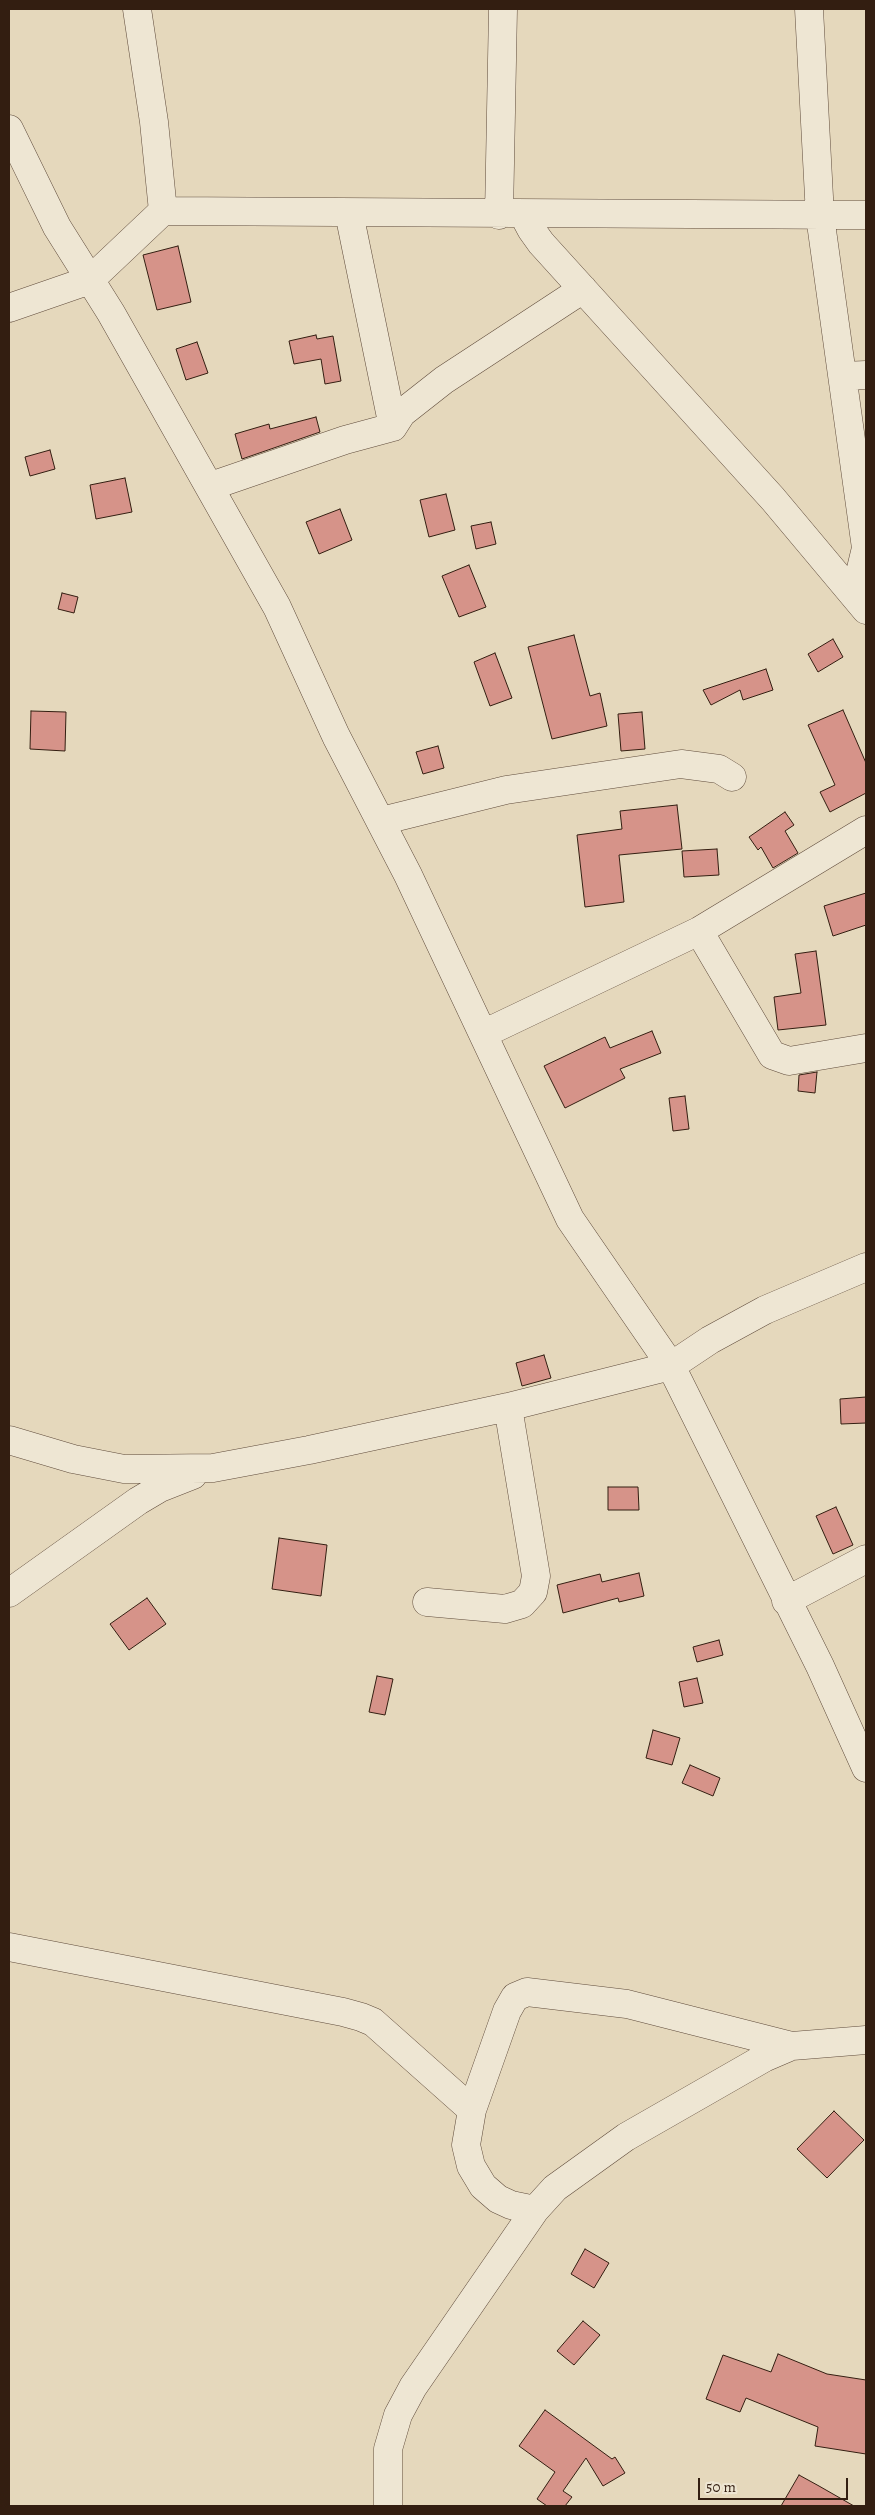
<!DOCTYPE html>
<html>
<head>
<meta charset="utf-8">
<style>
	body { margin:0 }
	#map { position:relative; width:875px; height:2515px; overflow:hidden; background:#e5d8bc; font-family:Alegreya,serif }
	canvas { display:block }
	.frame { position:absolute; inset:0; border:10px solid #331e11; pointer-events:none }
	.scale { position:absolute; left:698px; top:2478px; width:150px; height:22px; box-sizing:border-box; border:2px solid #331e11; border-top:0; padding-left:6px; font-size:15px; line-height:18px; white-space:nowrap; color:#331e11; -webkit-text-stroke:4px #eee6d3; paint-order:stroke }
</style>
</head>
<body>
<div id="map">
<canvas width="875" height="2515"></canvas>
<div class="frame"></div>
<div class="scale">50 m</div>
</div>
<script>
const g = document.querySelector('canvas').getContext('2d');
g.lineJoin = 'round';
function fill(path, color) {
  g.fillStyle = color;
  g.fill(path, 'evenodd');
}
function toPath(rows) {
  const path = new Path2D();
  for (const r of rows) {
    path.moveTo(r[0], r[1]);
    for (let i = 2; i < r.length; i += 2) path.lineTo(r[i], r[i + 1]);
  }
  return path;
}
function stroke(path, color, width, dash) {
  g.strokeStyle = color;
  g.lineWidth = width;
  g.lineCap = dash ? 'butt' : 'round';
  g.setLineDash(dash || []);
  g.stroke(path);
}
const building = toPath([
	[178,246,191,302,157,310,143,255,178,246],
	[316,335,317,339,333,336,341,381,325,384,321,359,294,364,289,341,316,335],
	[197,342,208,373,186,380,176,349,197,342],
	[316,417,320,432,242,459,235,434,269,424,270,429,316,417],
	[50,450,55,469,30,476,25,457,50,450],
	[125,478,132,512,96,519,90,485,125,478],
	[446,494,455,530,429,537,420,500,446,494],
	[340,509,352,540,319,554,306,522,340,509],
	[491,522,496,544,476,549,471,526,491,522],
	[469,565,486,607,459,617,442,576,469,565],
	[62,593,78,597,74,613,58,609,62,593],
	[574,635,590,696,600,693,607,726,552,739,528,647,574,635],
	[833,639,843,657,818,672,808,654,833,639],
	[495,653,512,698,490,706,474,662,495,653],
	[766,669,773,690,743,700,740,690,711,705,703,690,766,669],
	[843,710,866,763,866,793,830,812,820,792,835,785,808,725,843,710],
	[31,711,66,712,65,751,30,749,31,711],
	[642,712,645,749,621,751,618,714,642,712],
	[438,746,444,768,423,774,416,752,438,746],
	[677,805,682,849,619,855,624,902,585,907,577,835,622,829,620,811,677,805],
	[785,812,794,825,785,831,798,853,773,868,761,847,758,850,749,837,785,812],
	[717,849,719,875,684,877,682,851,717,849],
	[866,893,866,925,833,936,824,906,866,893],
	[816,951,826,1025,778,1030,774,997,801,993,795,954,816,951],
	[652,1031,661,1053,620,1069,625,1078,565,1108,544,1066,605,1037,610,1048,652,1031],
	[817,1072,815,1093,798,1091,799,1075,817,1072],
	[685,1096,689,1129,673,1131,669,1098,685,1096],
	[544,1355,551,1378,522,1386,516,1363,544,1355],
	[866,1397,866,1423,841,1424,840,1399,866,1397],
	[608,1487,638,1487,639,1510,608,1510,608,1487],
	[836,1507,853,1545,833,1554,816,1516,836,1507],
	[279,1538,327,1545,321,1596,272,1589,279,1538],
	[639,1573,644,1596,619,1602,618,1598,563,1613,557,1585,600,1574,602,1582,639,1573],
	[147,1598,166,1624,129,1650,110,1624,147,1598],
	[719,1640,723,1655,697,1662,693,1647,719,1640],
	[377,1676,393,1679,385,1715,369,1712,377,1676],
	[697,1678,703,1703,684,1707,679,1682,697,1678],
	[653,1730,680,1738,672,1765,646,1758,653,1730],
	[690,1765,720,1778,713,1796,682,1783,690,1765],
	[834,2111,864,2140,827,2178,797,2149,834,2111],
	[585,2249,609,2263,594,2288,571,2274,585,2249],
	[583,2321,600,2335,574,2365,557,2351,583,2321],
	[778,2354,827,2374,866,2380,866,2454,815,2446,818,2427,746,2398,740,2412,706,2399,723,2355,771,2372,778,2354],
	[545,2410,612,2459,615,2457,625,2473,603,2486,586,2458,563,2491,572,2497,565,2506,547,2506,537,2499,555,2472,519,2446,545,2410],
	[799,2475,819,2486,854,2506,781,2506,799,2475]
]);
const minor = toPath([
	[137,9,154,122,163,211],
	[809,9,820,216,866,548,860,573,849,587],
	[9,129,57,227,111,313,277,607,336,736,408,875,570,1219,671,1366,820,1666,866,1768],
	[349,213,393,427],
	[523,214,531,229,541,243,773,499,866,610],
	[499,215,503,9],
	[9,308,90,280,163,211,866,215],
	[843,376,866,375],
	[211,486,345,440,393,427,402,413,444,380,583,289],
	[381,821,506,790,681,764,719,769,732,777],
	[699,931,772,1055,789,1061,866,1048],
	[483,1034,699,931,866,830],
	[9,1440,73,1459,124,1469,213,1468,309,1450,508,1407,671,1366,710,1340,765,1310,866,1267],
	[9,1593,138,1501,160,1488,193,1475],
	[786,1601,866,1559],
	[427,1602,505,1609,522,1604,533,1592,536,1576,508,1407],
	[9,1947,343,2012,361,2017,373,2022,472,2110],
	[535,2210,511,2205,498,2199,483,2186,471,2166,466,2145,472,2110,507,2011,515,1997,527,1992,627,2004,792,2046],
	[388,2506,388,2449,398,2415,413,2387,535,2210,555,2188,626,2137,764,2058,792,2046,866,2040]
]);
fill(building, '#d69389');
stroke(building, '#331e11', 1);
stroke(minor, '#604c3c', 29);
stroke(minor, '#eee6d3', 28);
</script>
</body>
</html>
